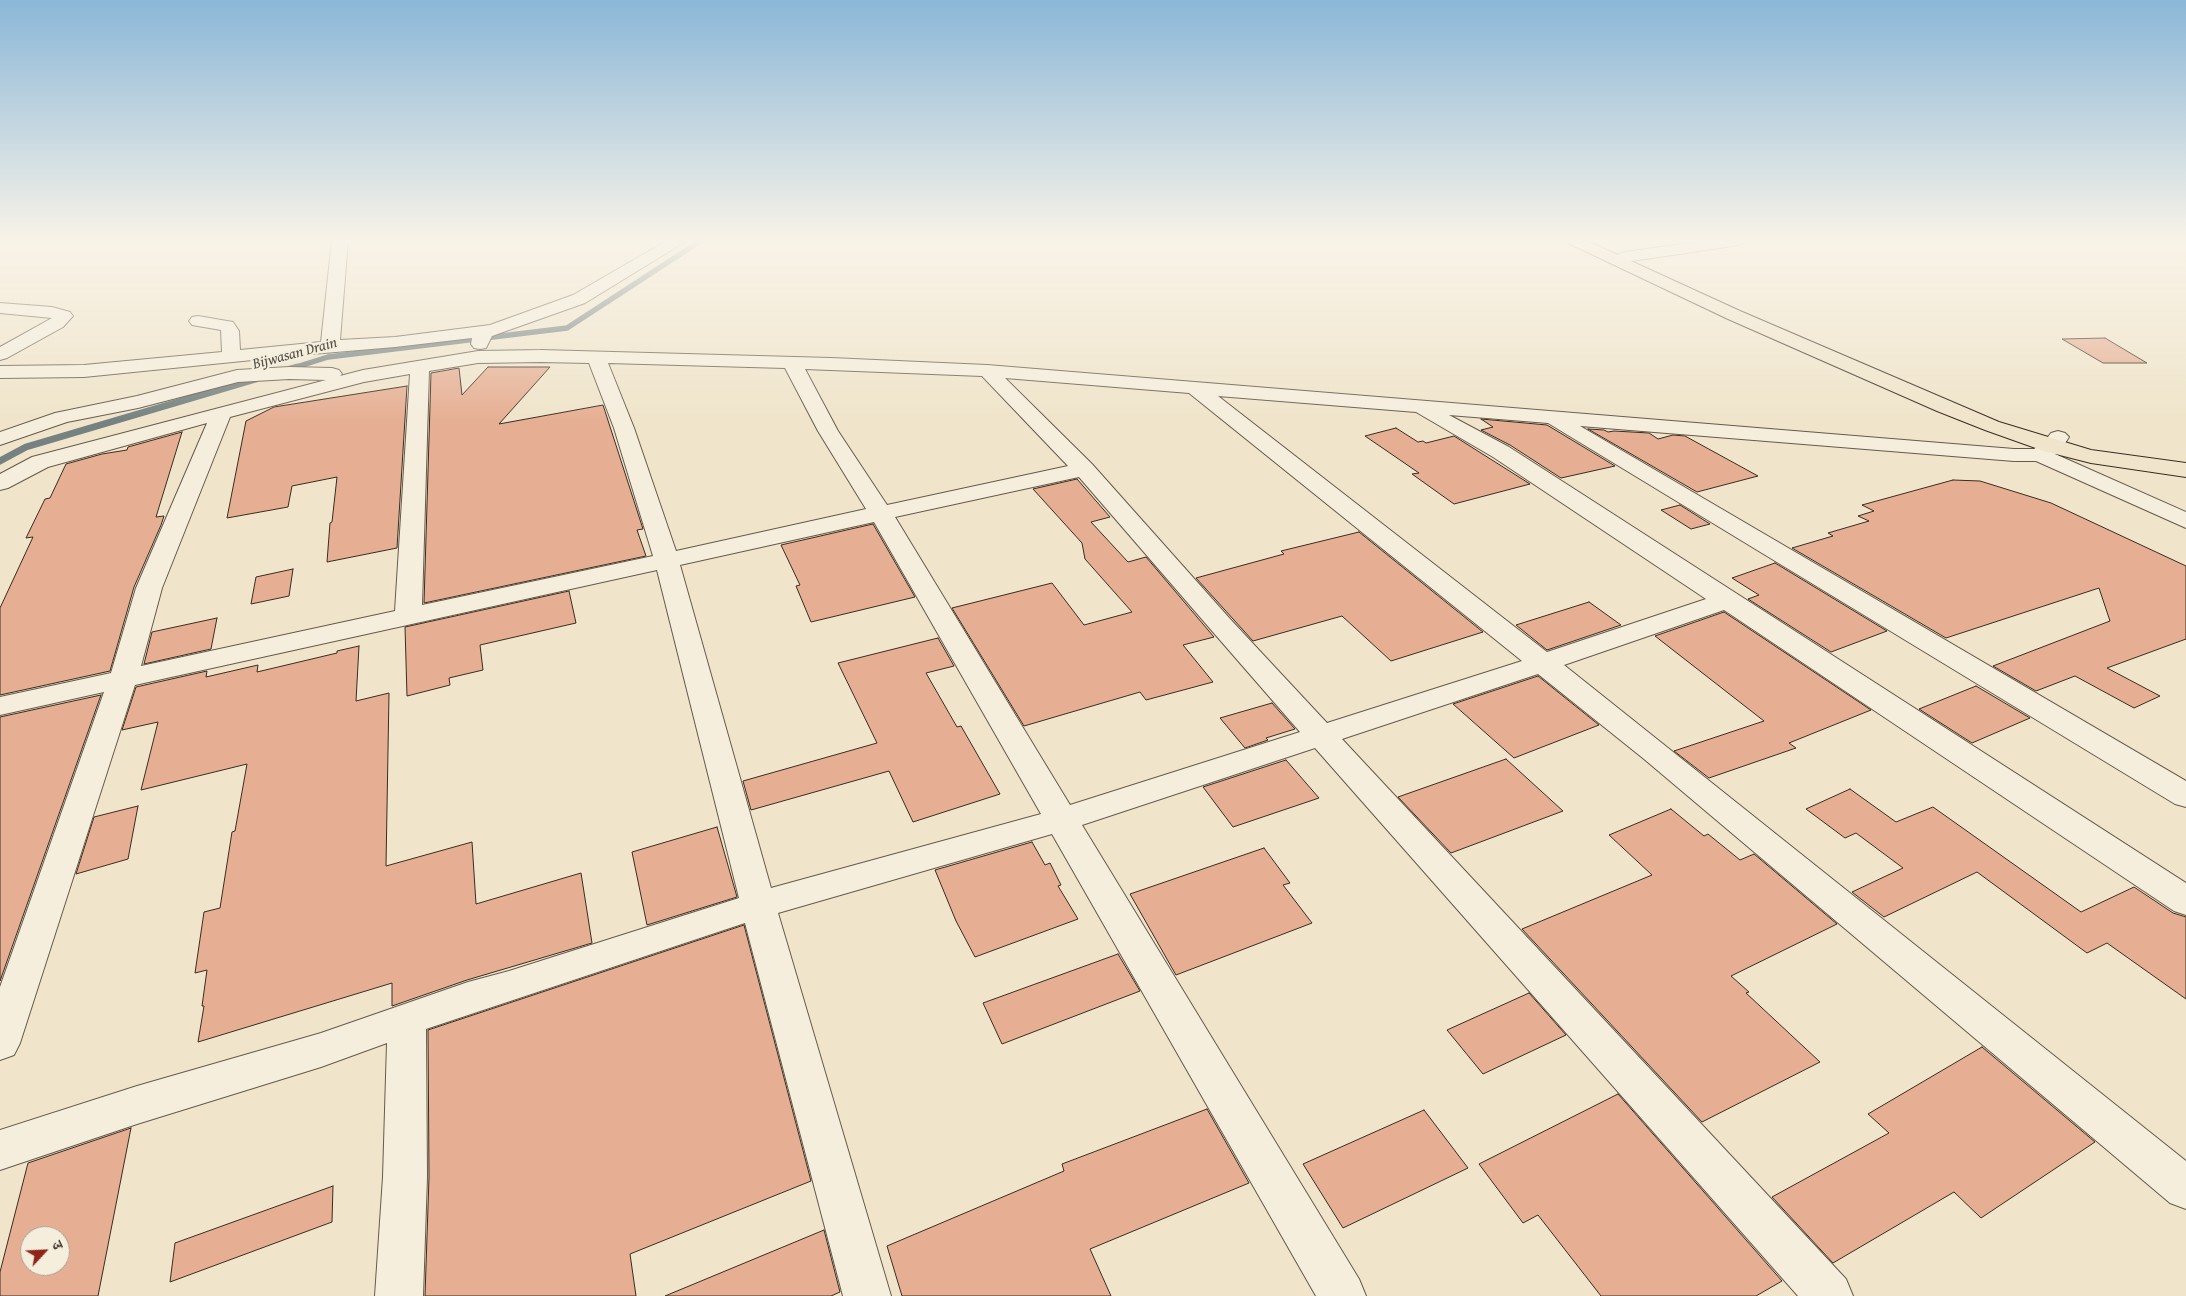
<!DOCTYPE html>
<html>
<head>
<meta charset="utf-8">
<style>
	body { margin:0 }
	#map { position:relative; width:2186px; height:1296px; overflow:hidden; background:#f0e5cb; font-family:"Gentium Book Plus","Noto Serif Devanagari",serif }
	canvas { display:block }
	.north { position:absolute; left:20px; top:1226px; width:50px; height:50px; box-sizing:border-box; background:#f5eedd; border:1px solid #a9a091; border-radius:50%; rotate:65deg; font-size:14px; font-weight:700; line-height:20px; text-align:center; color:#382c20 }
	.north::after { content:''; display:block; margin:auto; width:18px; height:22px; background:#8f2418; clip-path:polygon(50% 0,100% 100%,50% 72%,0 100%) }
</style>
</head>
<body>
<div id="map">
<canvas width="2186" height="1296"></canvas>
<div class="north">उ</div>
</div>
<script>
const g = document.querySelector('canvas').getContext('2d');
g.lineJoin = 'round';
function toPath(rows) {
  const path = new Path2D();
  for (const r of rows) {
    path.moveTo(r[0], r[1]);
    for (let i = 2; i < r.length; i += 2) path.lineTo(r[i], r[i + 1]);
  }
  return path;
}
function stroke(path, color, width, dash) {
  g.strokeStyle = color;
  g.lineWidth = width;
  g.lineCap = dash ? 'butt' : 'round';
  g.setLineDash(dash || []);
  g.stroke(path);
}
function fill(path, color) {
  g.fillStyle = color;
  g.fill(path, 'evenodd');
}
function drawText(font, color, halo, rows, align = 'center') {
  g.font = font + ' "Gentium Book Plus",serif';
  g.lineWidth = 4.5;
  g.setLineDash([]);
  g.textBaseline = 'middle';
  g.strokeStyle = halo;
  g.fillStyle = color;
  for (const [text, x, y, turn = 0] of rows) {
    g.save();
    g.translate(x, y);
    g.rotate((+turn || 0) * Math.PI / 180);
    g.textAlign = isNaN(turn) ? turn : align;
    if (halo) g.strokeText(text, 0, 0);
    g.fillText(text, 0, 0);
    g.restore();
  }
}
const streamFar1 = toPath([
	[293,368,328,357,567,328,702,240]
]);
const stream = toPath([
	[283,371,297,367],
	[0,461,26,447,256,379]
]);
const building = toPath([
	[2105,338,2147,363,2103,363,2062,339,2105,338],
	[488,367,550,367,499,424,603,405,643,529,637,530,646,556,424,603,431,373,459,368,462,395,488,367],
	[407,386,397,548,327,562,330,523,332,522,337,477,292,486,288,507,227,518,246,421,274,407,407,386],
	[1481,419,1547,425,1615,466,1561,478,1510,445,1481,430,1493,427,1481,419],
	[1396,428,1418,442,1423,441,1426,443,1454,436,1530,484,1454,504,1412,474,1419,473,1365,436,1396,428],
	[1588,429,1604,430,1608,432,1614,431,1649,433,1658,439,1673,435,1685,436,1758,476,1697,492,1588,429],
	[182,432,156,517,164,516,161,525,134,587,110,671,0,695,0,608,33,537,26,538,45,499,50,498,66,464,102,454,127,450,128,447,182,432],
	[1077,479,1110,517,1091,522,1128,562,1146,557,1214,637,1183,645,1213,682,1146,700,1140,692,1024,726,952,608,1052,583,1084,625,1132,612,1085,559,1082,543,1033,489,1077,479],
	[1953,480,1980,481,2051,503,2186,566,2186,639,2107,668,2160,696,2134,708,2075,676,2036,691,1993,666,2110,621,2099,588,1946,638,1792,548,1833,536,1828,533,1869,521,1858,516,1874,511,1862,505,1953,480],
	[1680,505,1710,524,1691,529,1661,510,1680,505],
	[873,524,915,597,811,622,796,586,800,585,781,545,873,524],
	[1359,532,1483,632,1391,661,1342,616,1253,641,1196,578,1284,554,1281,551,1359,532],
	[1775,563,1887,631,1831,652,1748,599,1759,595,1732,578,1775,563],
	[293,569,289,596,251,604,256,577,293,569],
	[569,591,576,623,480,645,483,670,449,678,450,685,407,696,405,627,569,591],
	[1589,602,1621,625,1547,650,1516,625,1589,602],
	[1724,612,1871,710,1789,743,1796,748,1709,778,1674,751,1764,721,1655,636,1724,612],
	[217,618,211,649,144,664,152,632,217,618],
	[938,638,954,666,926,673,957,727,961,726,1000,794,913,822,889,771,751,810,743,781,877,743,838,663,938,638],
	[359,646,356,701,389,693,386,866,472,842,476,904,581,873,592,943,467,980,392,1006,392,983,198,1042,204,1006,202,1006,207,970,195,973,204,912,220,908,232,832,235,831,247,764,141,790,158,722,122,730,136,687,207,671,206,677,258,665,257,672,337,653,337,651,359,646],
	[1538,676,1599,725,1514,758,1453,704,1538,676],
	[1976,686,2030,718,1972,743,1919,709,1976,686],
	[101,695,0,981,0,717,101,695],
	[1272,703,1295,729,1266,738,1268,740,1245,748,1220,718,1272,703],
	[1506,759,1563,811,1451,853,1398,797,1506,759],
	[1286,760,1319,798,1233,827,1203,787,1286,760],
	[1850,789,1896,822,1933,807,2081,912,2134,887,2173,913,2186,917,2186,999,2107,943,2087,953,1977,872,1884,917,1852,892,1903,868,1856,833,1845,838,1806,809,1850,789],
	[138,806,128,859,76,874,94,817,138,806],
	[1671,809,1704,836,1708,834,1740,860,1754,854,1837,924,1731,976,1749,992,1746,993,1820,1062,1702,1122,1522,929,1652,875,1609,835,1671,809],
	[717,827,737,897,647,925,632,852,717,827],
	[1032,842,1045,865,1050,863,1061,885,1058,886,1078,919,975,957,956,921,935,870,1032,842],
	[1264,848,1290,883,1283,885,1312,923,1176,975,1130,894,1264,848],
	[744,925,811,1181,630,1254,636,1296,425,1296,429,1177,428,1030,744,925],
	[1118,954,1140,991,1002,1044,983,1003,1118,954],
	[1529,993,1566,1035,1483,1074,1447,1030,1529,993],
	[1982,1047,2095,1142,1981,1218,1954,1192,1833,1263,1772,1197,1889,1133,1868,1114,1982,1047],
	[1618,1094,1782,1281,1756,1296,1601,1296,1538,1215,1523,1223,1479,1164,1618,1094],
	[1207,1109,1249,1183,1090,1249,1111,1296,902,1296,887,1246,1064,1171,1062,1164,1207,1109],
	[1424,1110,1468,1168,1343,1228,1303,1164,1424,1110],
	[131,1128,98,1296,0,1296,0,1272,28,1163,131,1128],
	[30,1236,60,1236,60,1266,30,1266,30,1236],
	[333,1186,332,1222,170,1282,175,1243,333,1186],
	[824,1230,840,1292,831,1296,665,1296,824,1230]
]);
const minor = toPath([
	[332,240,348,240,340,340,395,337,490,325,573,295,668,240,686,240,683,243,585,303,492,336,486,348,480,349,474,348,471,344,472,338,395,347,312,354,84,377,0,378,0,366,84,365,222,352,221,330,192,325,189,321,192,317,198,316,233,322,239,331,240,350,321,342,332,240],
	[1711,240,1748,240,1745,243,1740,245,1625,262,1619,260,1617,257,1619,254,1625,252,1711,240],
	[0,303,52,307,70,312,73,316,63,327,7,358,0,360,0,347,52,318,0,313,0,303],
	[541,350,831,358,987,365,2014,449,2034,449,2044,442,2051,433,2058,431,2065,433,2069,437,2060,451,2055,454,2186,512,2186,528,2036,461,2014,461,1580,426,2186,781,2186,807,2175,804,1548,423,1449,415,1509,447,2186,883,2186,915,2174,911,1724,610,1564,665,2186,1161,2186,1209,2170,1203,1644,759,1538,674,1342,739,1846,1279,1853,1296,1798,1296,1315,748,1082,825,1359,1279,1366,1296,1316,1296,1052,834,778,913,891,1296,843,1296,745,923,426,1029,427,1177,423,1296,375,1296,383,1177,387,1043,321,1067,137,1124,0,1170,0,1130,137,1086,321,1033,468,982,509,971,739,898,657,570,135,685,20,1043,14,1055,0,1060,0,987,104,692,0,715,0,697,111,673,136,588,207,423,48,467,8,488,0,490,0,474,32,457,326,380,289,379,238,382,138,408,67,422,0,445,0,432,55,413,137,396,237,370,289,367,332,368,339,370,342,374,340,376,363,370,478,351,541,350],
	[541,362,589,363,614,428,653,556,422,605,429,371,478,363,541,362],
	[608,363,785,368,818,431,866,509,676,551,634,428,608,363],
	[805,369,982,376,1068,466,887,505,838,431,805,369],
	[410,374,395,611,141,666,162,588,230,417,364,382,410,374],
	[1005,378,1189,393,1522,661,1327,723,1231,620,1092,464,1005,378],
	[1218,396,1416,412,1493,457,1706,599,1547,652,1218,396],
	[1079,477,1213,632,1300,732,1070,805,895,517,1079,477],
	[874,522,1041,814,771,888,680,565,874,522]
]);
const major = toPath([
	[1566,240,1585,240,1740,311,1999,422,2091,450,2186,463,2186,477,2091,463,2044,451,1985,430,1937,411,1728,319,1568,243,1566,240]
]);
const farWaternames = [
	["Bijwasan Drain",295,354,-15]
];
stroke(streamFar1, '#768281', 5.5);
stroke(stream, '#768281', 7);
fill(building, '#e6af94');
stroke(building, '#382c20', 1);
stroke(minor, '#665a4b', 2);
stroke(major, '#382c20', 2);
fill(minor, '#f5eedd');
fill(major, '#f0e5cb');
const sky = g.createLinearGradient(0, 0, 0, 421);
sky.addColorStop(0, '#8bb7d8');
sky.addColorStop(0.57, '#f8f3e8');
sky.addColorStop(1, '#f8f3e800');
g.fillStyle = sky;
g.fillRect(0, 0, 2186, 421);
drawText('italic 15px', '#525048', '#f5eedd', farWaternames);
</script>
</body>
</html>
